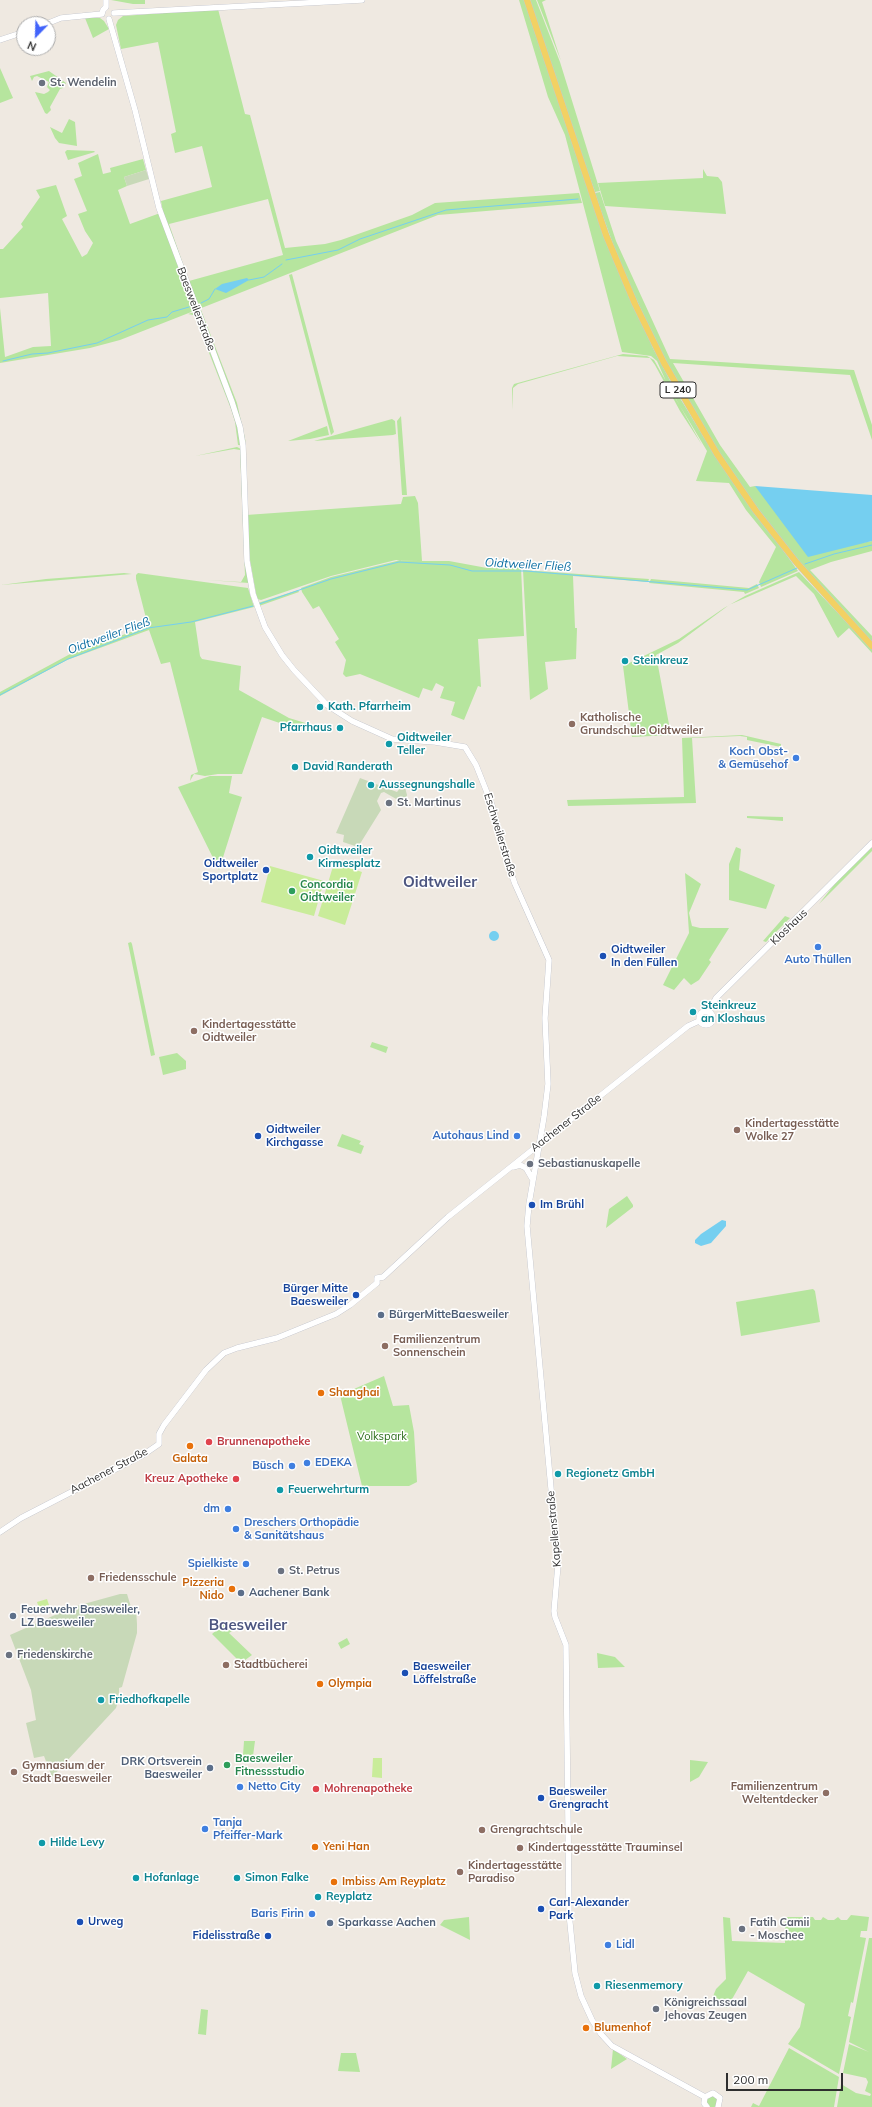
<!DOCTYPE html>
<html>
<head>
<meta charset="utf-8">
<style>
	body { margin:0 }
	#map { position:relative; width:872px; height:2107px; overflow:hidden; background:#efe9e1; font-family:Mulish,sans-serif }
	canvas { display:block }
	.north { position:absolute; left:16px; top:16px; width:40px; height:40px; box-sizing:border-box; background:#fff; border:1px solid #ababab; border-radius:50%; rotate:203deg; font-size:11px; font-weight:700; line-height:16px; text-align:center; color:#2e2e2e }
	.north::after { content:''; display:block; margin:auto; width:14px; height:18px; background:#4264fb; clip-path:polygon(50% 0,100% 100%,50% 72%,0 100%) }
	.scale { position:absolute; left:726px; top:2073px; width:117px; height:18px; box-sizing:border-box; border:2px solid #2e2e2e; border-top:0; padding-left:5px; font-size:12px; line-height:14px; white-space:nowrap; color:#2e2e2e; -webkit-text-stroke:3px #fff; paint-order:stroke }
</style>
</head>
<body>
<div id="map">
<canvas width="872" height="2107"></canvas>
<div class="north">N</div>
<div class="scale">200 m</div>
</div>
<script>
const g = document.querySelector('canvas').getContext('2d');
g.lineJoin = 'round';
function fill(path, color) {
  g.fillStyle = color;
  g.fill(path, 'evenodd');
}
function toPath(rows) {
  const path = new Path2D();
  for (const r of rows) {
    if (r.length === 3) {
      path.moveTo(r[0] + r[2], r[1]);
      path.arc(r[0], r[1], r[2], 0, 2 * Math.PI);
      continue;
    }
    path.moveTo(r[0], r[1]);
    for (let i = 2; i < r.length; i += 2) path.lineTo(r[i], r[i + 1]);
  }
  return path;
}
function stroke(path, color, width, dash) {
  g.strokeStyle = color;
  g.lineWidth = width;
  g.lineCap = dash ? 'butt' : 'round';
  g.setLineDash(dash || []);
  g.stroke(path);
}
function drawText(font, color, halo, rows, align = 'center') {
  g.font = font + ' Mulish,sans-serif';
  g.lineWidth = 3;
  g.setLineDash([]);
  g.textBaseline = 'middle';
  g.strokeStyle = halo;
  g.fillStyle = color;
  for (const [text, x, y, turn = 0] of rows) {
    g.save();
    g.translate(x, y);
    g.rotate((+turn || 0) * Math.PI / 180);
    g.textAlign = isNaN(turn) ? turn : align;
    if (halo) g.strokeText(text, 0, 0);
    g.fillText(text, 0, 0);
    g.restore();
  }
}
const green = toPath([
	[111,0,145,0,145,4,133,4],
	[519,0,525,0,604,237,653,348,675,390,716,457,798,571,761,587,759,582,776,547,746,510,729,483,696,481,707,451,668,386,657,361,651,356,622,352,565,135,548,97],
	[530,0,536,0,560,62,600,191,595,192,581,154],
	[537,0,546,0,542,2,561,61],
	[218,9,245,114,250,115,285,248,325,244,341,240,412,215,435,203,579,193,582,203,438,215,120,340,90,348,0,363,0,308,5,357,33,347,51,346,48,293,0,298,0,249,3,249,23,227,21,224,40,197,36,190,56,185,67,216,62,219,82,257,87,254,93,243,85,231,78,214,87,211,74,179,82,176,78,163,98,154,103,174,111,172,110,168,143,159,146,170,124,177,127,186,118,190,130,224,163,212,161,201,212,187,202,146,175,153,171,134,176,132,158,42,121,49,116,25,118,20,123,16],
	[268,199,283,255,189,281,169,224],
	[85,18,100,18,104,21,109,29,93,38],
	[0,68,13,98,0,103],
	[49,71,66,83,63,88,60,89,50,107,51,110,47,114,45,113,35,92,44,94,48,92,50,90,47,87,49,82,37,76,34,77,32,81,30,76],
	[69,119,75,122,77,146,59,143,55,138,50,127,62,133],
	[67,150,94,151,95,152,68,160,65,152],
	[703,169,707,176,718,177,722,182,726,214,605,206,598,183,703,178],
	[600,192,616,241,670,359,854,370,872,425,872,440,850,375,673,363,720,445,750,487,755,486,850,545,872,541,872,551,831,562,810,570,872,636,872,642,819,585,780,538,744,490,716,448,669,368,650,329,621,266,601,211,595,193],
	[292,274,334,432,331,435,289,275],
	[201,310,237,403,246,443,200,311],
	[195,312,237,422,240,445,238,445,235,422,231,409,195,317,193,315,188,314],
	[623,354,647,356,654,360,702,445,680,411,655,365,650,358,617,356,518,384,513,388,513,410,512,388,514,384],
	[401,416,407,495,402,495,397,421],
	[392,419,395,421,396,434,393,435,314,441],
	[327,426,329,435,310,439,288,441],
	[237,447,241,449,249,583,207,580,241,582,245,575,240,450,234,449,195,456],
	[415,496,418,503,422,561,449,561,487,568,521,567,524,636,478,639,481,687,478,686,464,720,451,715,455,702,440,698,444,687,436,683,432,691,423,688,419,698,360,674,346,677,343,674,346,660,335,642,339,639,319,606,313,609,302,592,301,588,331,577,401,560,421,561,396,560,331,576,261,600,257,599,250,560,246,515,401,504,403,497],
	[523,570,649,579,648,582,573,576,575,628,577,628,576,659,545,662,548,689,530,700],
	[799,572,872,649,872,653,849,628,838,638,836,635,814,594,796,576,729,605,678,643,656,655,671,735,632,737,623,666,679,639,724,608,745,596],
	[124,573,132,574,1,585,46,579],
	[138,573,248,588,254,607,195,622,200,656,202,659,241,666,239,690,289,718,312,725,309,733,262,717,242,774,218,774,205,776,194,774,190,781,191,775,198,772,170,662,161,664,149,630,67,660,0,696,0,692,72,653,148,626,136,579,136,575],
	[651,579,749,588,757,584,759,588,745,594,744,592,649,583],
	[298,590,299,592,259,606,258,603],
	[742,735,781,744,781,747,747,740,747,737,740,736,692,738,696,803,568,806,567,800,684,797,682,738],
	[210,776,232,776,229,793,242,797,219,870,178,787],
	[747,816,783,817,783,821,747,818],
	[736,847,741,849,739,870,775,885,766,909,729,900,729,864],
	[872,847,872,851,819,904,837,881],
	[685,873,701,884,689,913,692,926,700,928,729,928,709,960,711,962,699,980,691,985,684,978,674,990,663,985,689,933],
	[785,916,790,918,766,942,763,941],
	[131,942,132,944,155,1055,151,1056,128,943],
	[372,1042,388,1047,386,1053,370,1047],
	[177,1053,186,1061,186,1069,163,1075,159,1057],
	[342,1134,361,1141,359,1144,364,1146,361,1154,337,1146],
	[627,1196,633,1205,633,1207,606,1228,609,1209],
	[813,1289,815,1291,820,1322,741,1336,736,1302],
	[384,1376,393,1406,409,1405,414,1432,417,1482,409,1486,362,1486,340,1395],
	[225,1623,232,1631,229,1633,252,1655,241,1663,212,1634],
	[347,1638,350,1644,341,1649,338,1643],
	[597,1653,615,1657,625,1667,598,1668],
	[244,1741,255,1741,253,1756,243,1755],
	[690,1760,708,1762,699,1777,690,1782],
	[851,1915,869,1917,867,1931,861,1931,860,1937,866,1938,853,2003,851,2002,848,2016,851,2017,839,2074,788,2044,800,2027,805,2004,748,1971,727,2008,712,1999,716,1989,726,1979,723,1917,730,1918,732,1941,785,1943,785,1917,813,1917,815,1920,821,1920,823,1917,828,1920,834,1920,838,1917,841,1920,847,1920],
	[469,1917,470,1940,440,1925,444,1920],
	[869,1938,872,1938,872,2107,837,2107,841,2084,856,2093,870,2096,871,2094,865,2091,868,2082,866,2078,843,2073,849,2044,869,2052,849,2042],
	[201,2009,208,2010,206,2035,198,2034],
	[789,2048,839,2077,834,2107,751,2107,753,2103,759,2106],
	[613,2049,627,2059,611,2069],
	[341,2053,356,2053,360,2072,338,2071],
	[712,2102,5.5]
]);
const cemetery = toPath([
	[146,170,149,179,127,186,124,177],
	[360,778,397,792,404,783,407,795,405,804,384,792,381,793,377,801,381,810,358,847,343,842,344,835,336,833],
	[120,1594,127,1594,131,1607,136,1609,137,1624,137,1633,122,1687,119,1688,119,1698,116,1708,52,1777,44,1756,34,1758,26,1723,36,1720,31,1690,10,1635,73,1607]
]);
const pitch = toPath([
	[334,863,362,872,345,925,318,916],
	[270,866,324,881,314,916,261,902],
	[47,1599,49,1605,39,1608,37,1602],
	[373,1758,382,1758,382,1778,372,1777]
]);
const water = toPath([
	[247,278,249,280,226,293,215,289,222,284],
	[755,486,872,495,872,541,808,557],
	[494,936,5],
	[722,1220,726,1221,726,1226,711,1243,701,1246,695,1243,695,1240,701,1234]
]);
const stream = toPath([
	[286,260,338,250,360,239,446,210,578,199],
	[249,280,264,277,282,264],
	[201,303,209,299,215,289],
	[3,361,32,354,48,353,97,343,148,320,167,317,172,312,189,307],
	[805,564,834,554,872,545],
	[259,604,331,579,399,562,450,565,472,571,526,571,747,590,797,568],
	[0,695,68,659,148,628,191,622,253,606]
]);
const secondary = toPath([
	[114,13,362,0],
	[102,14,103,10,106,7,106,0],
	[109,19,135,110,159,208,232,402,240,427,243,446,247,561,253,594,265,627,282,655,294,670,327,705,352,721,392,739,435,742,465,747,476,765,492,805,506,859,515,884,549,960,545,1018,548,1084,544,1117,529,1204,527,1226,558,1565,554,1611,555,1617,566,1645,569,1913,575,1973,581,1996,592,2020,601,2034,612,2046,705,2097],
	[46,24,61,18,102,14],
	[0,40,24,32],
	[706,1018,7],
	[708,1012,716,998,872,843],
	[513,1167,520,1165,526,1168,533,1180],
	[383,1277,448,1217,688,1026,699,1021],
	[377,1283,377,1278,383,1277],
	[0,1532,21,1518,143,1455,159,1444,159,1434,164,1425,206,1370,224,1353,237,1348,277,1338,336,1314,350,1305,377,1283],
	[707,2107,704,2103,705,2097,713,2093,720,2098,718,2107]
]);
const primary = toPath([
	[527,0,606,235,635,304,664,363,717,454,756,511,797,563,872,646]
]);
const markers = [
	[42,83,4,"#6b7280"],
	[625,661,4,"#0f9aa8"],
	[320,707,4,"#0f9aa8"],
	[572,724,4,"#8d6e63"],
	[340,728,4,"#0f9aa8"],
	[389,744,4,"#0f9aa8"],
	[796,758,4,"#3f7fe0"],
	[295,767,4,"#0f9aa8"],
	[371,785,4,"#0f9aa8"],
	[389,803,4,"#6b7280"],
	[310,857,4,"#0f9aa8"],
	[266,870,4,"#1a4fb4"],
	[292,891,4,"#2e9e5b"],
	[818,947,4,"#3f7fe0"],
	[603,956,4,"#1a4fb4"],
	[693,1012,4,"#0f9aa8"],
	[194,1031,4,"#8d6e63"],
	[737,1130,4,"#8d6e63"],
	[258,1136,4,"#1a4fb4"],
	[517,1136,4,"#3f7fe0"],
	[530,1164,4,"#6b7280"],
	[532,1205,4,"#1a4fb4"],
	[356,1295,4,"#1a4fb4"],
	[381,1315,4,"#5c6f8a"],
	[385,1346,4,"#8d6e63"],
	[321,1393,4,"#e8710a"],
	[209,1442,4,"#e0444e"],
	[190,1446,4,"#e8710a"],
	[307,1463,4,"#3f7fe0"],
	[292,1466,4,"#3f7fe0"],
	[558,1474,4,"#0f9aa8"],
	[236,1479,4,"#e0444e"],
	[280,1490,4,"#0f9aa8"],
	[228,1509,4,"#3f7fe0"],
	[236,1529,4,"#3f7fe0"],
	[246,1564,4,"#3f7fe0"],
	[281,1571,4,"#6b7280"],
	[91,1578,4,"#8d6e63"],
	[232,1589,4,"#e8710a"],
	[241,1593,4,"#5c6f8a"],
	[13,1616,4,"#5c6f8a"],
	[9,1655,4,"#6b7280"],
	[226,1665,4,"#8d6e63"],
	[405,1673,4,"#1a4fb4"],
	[320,1684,4,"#e8710a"],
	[101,1700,4,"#0f9aa8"],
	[227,1765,4,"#2e9e5b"],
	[210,1768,4,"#5c6f8a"],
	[14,1772,4,"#8d6e63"],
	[240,1787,4,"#3f7fe0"],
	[316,1789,4,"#e0444e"],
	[826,1793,4,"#8d6e63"],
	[541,1798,4,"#1a4fb4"],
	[205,1829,4,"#3f7fe0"],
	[482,1830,4,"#8d6e63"],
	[42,1843,4,"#0f9aa8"],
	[315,1847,4,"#e8710a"],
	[520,1848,4,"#8d6e63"],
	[460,1872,4,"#8d6e63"],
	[136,1878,4,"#0f9aa8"],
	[237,1878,4,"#0f9aa8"],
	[334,1882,4,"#e8710a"],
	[318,1897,4,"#0f9aa8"],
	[541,1909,4,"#1a4fb4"],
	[312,1914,4,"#3f7fe0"],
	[80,1922,4,"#1a4fb4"],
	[330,1923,4,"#5c6f8a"],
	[742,1929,4,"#6b7280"],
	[268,1936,4,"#1a4fb4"],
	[608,1945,4,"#3f7fe0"],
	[597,1986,4,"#0f9aa8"],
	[656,2009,4,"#6b7280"],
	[586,2028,4,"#e8710a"]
];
const shields = [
	[678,390,36]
];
const shieldNames = [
	["L 240",678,390]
];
const worshipNames = [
	["St. Wendelin",50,83],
	["St. Martinus",397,803],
	["Sebastianuskapelle",538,1164],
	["St. Petrus",289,1571],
	["Friedenskirche",17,1655],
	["Fatih Camii",750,1923],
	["- Moschee",750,1936],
	["Königreichssaal",664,2003],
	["Jehovas Zeugen",664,2016]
];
const streetNames = [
	["Baesweilerstraße",196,309,69],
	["Eschweilerstraße",500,835,73],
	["Kloshaus",789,927,-44],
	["Aachener Straße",566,1123,-38],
	["Aachener Straße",109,1471,-28],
	["Kapellenstraße",554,1529,-95]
];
const cultureNames = [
	["Steinkreuz",633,661],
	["Kath. Pfarrheim",328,707],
	["Pfarrhaus",332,728,"right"],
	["Oidtweiler",397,738],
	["Teller",397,751],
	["David Randerath",303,767],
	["Aussegnungshalle",379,785],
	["Oidtweiler",318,851],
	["Kirmesplatz",318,864],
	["Steinkreuz",701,1006],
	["an Kloshaus",701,1019],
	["Regionetz GmbH",566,1474],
	["Feuerwehrturm",288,1490],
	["Friedhofkapelle",109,1700],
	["Hilde Levy",50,1843],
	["Hofanlage",144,1878],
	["Simon Falke",245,1878],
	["Reyplatz",326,1897],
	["Riesenmemory",605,1986]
];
const educationNames = [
	["Katholische",580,718],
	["Grundschule Oidtweiler",580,731],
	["Kindertagesstätte",202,1025],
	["Oidtweiler",202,1038],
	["Kindertagesstätte",745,1124],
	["Wolke 27",745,1137],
	["Familienzentrum",393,1340],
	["Sonnenschein",393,1353],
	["Friedensschule",99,1578],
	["Stadtbücherei",234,1665],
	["Gymnasium der",22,1766],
	["Stadt Baesweiler",22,1779],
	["Familienzentrum",818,1787,"right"],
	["Weltentdecker",818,1800,"right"],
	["Grengrachtschule",490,1830],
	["Kindertagesstätte Trauminsel",528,1848],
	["Kindertagesstätte",468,1866],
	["Paradiso",468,1879]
];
const shopNames = [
	["Koch Obst-",788,752],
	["& Gemüsehof",788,765],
	["Auto Thüllen",818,960,"center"],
	["Autohaus Lind",509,1136],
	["EDEKA",315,1463,"left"],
	["Büsch",284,1466],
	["dm",220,1509],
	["Dreschers Orthopädie",244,1523,"left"],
	["& Sanitätshaus",244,1536,"left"],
	["Spielkiste",238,1564],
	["Netto City",248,1787,"left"],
	["Tanja",213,1823,"left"],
	["Pfeiffer-Mark",213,1836,"left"],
	["Baris Firin",304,1914],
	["Lidl",616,1945,"left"]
];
const transitNames = [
	["Oidtweiler",258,864,"right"],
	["Sportplatz",258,877,"right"],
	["Oidtweiler",611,950],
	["In den Füllen",611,963],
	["Oidtweiler",266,1130],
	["Kirchgasse",266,1143],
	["Im Brühl",540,1205],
	["Bürger Mitte",348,1289,"right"],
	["Baesweiler",348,1302,"right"],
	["Baesweiler",413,1667],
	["Löffelstraße",413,1680],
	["Baesweiler",549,1792],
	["Grengracht",549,1805],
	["Carl-Alexander",549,1903],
	["Park",549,1916],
	["Urweg",88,1922],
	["Fidelisstraße",260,1936,"right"]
];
const leisureNames = [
	["Concordia",300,885],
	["Oidtweiler",300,898],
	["Baesweiler",235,1759],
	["Fitnessstudio",235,1772]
];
const serviceNames = [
	["BürgerMitteBaesweiler",389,1315],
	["Aachener Bank",249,1593],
	["Feuerwehr Baesweiler,",21,1610],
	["LZ Baesweiler",21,1623],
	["DRK Ortsverein",202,1762,"right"],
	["Baesweiler",202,1775,"right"],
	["Sparkasse Aachen",338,1923]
];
const foodNames = [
	["Shanghai",329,1393],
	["Galata",190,1459,"center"],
	["Pizzeria",224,1583,"right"],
	["Nido",224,1596,"right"],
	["Olympia",328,1684],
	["Yeni Han",323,1847],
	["Imbiss Am Reyplatz",342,1882],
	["Blumenhof",594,2028]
];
const parkNames = [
	["Volkspark",382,1437]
];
const healthNames = [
	["Brunnenapotheke",217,1442],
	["Kreuz Apotheke",228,1479,"right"],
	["Mohrenapotheke",324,1789]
];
const waterNames = [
	["Oidtweiler Fließ",528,565,3],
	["Oidtweiler Fließ",109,636,-20]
];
const districtNames = [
	["Oidtweiler",440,882],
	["Baesweiler",248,1625]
];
fill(green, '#b6e59e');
fill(cemetery, '#c8d9b8');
fill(pitch, '#c9ec9a');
fill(water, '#75cff0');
stroke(stream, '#75cff0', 1);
stroke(secondary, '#b4b7c1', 6);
stroke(primary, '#c9c9c9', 7);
stroke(secondary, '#fff', 5.5);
stroke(primary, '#f2d163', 6);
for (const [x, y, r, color] of markers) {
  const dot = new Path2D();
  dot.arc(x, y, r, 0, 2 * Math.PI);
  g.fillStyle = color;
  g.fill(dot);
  stroke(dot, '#fff', 1.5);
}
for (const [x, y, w] of shields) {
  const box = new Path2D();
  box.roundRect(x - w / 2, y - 8, w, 16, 3);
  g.fillStyle = '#fff';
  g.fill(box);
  stroke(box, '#2e2e2e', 1);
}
drawText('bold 10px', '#2e2e2e', null, shieldNames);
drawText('bold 11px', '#5b616d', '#fff', worshipNames, 'left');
drawText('11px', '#2e2e2e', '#fff', streetNames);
drawText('bold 11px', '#0d838f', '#fff', cultureNames, 'left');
drawText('bold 11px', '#785e54', '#fff', educationNames, 'left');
drawText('bold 11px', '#366cbe', '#fff', shopNames, 'right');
drawText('bold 11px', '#164399', '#fff', transitNames, 'left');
drawText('bold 11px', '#27864d', '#fff', leisureNames, 'left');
drawText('bold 11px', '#4e5e75', '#fff', serviceNames, 'left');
drawText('bold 11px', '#c56008', '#fff', foodNames, 'left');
drawText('11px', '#2c6e1b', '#fff', parkNames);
drawText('bold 11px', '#be3a42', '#fff', healthNames, 'left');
drawText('italic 12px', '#0d6fa3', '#fff', waterNames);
drawText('bold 15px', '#4d5680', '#fff', districtNames);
</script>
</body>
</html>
